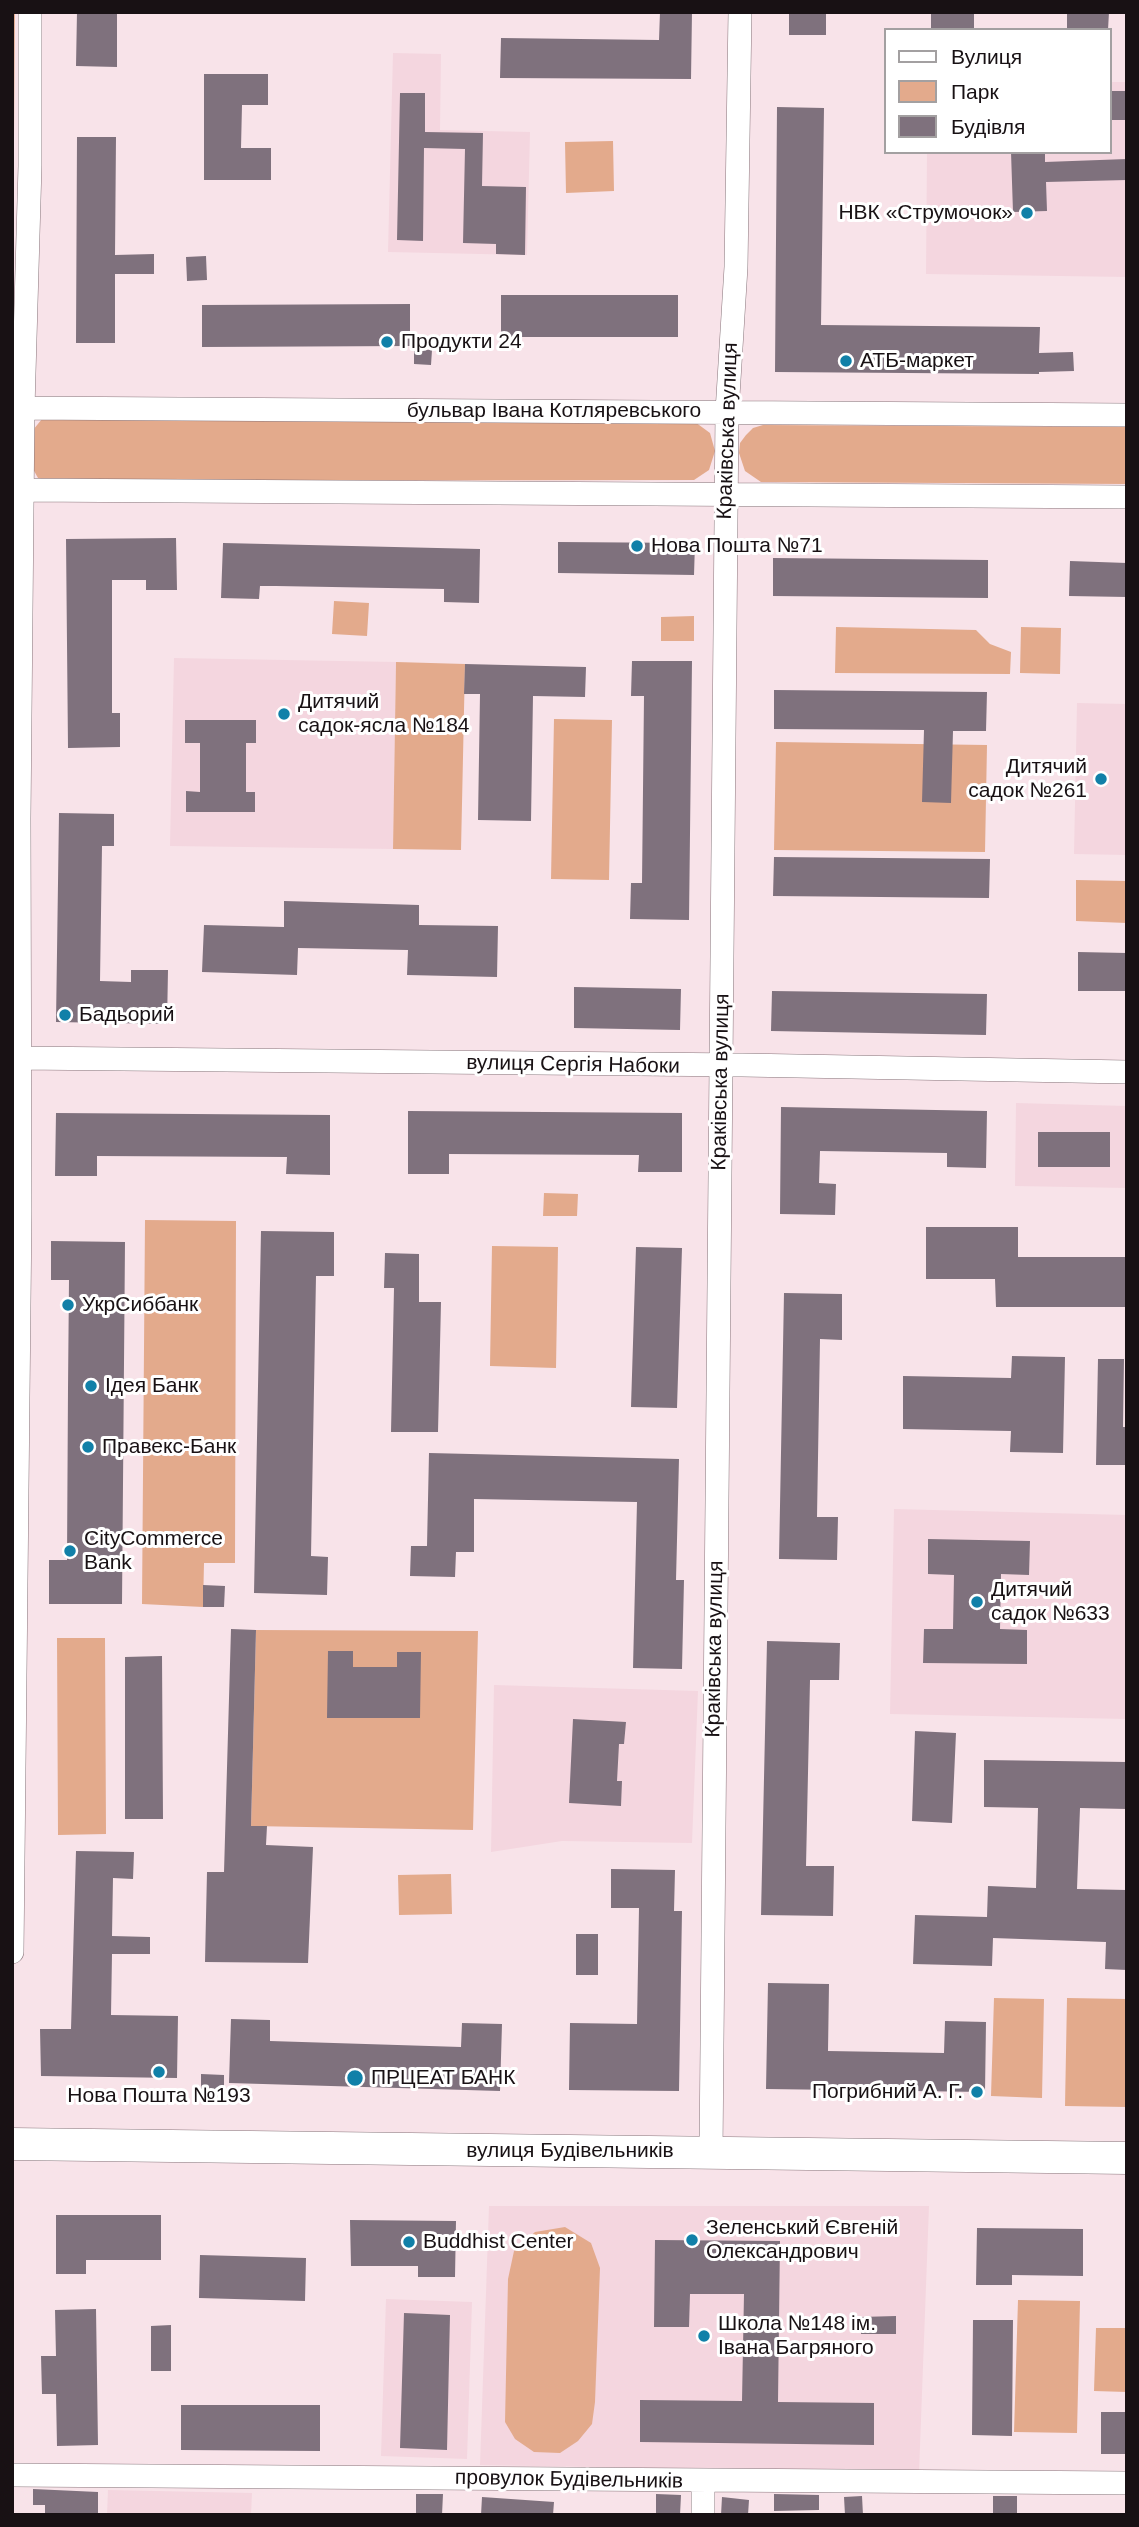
<!DOCTYPE html>
<html>
<head>
<meta charset="utf-8">
<style>
	body { margin:0 }
	#map { position:relative; width:1139px; height:2527px; overflow:hidden; background:#f8e3e9; font-family:Helvetica,sans-serif }
	canvas { display:block }
	.frame { position:absolute; inset:0; border:14px solid #181114; pointer-events:none }
	.legend { position:absolute; left:884px; top:28px; width:228px; height:126px; box-sizing:border-box; background:#fff; border:2px solid #a3a0a1; margin:0; padding:9px 12px; list-style:none; font-size:21px; color:#181114 }
	.legend li { display:flex; align-items:center; gap:14px; height:35px }
	.legend b { width:35px; border:2px solid #a3a0a1 }
</style>
</head>
<body>
<div id="map">
<canvas width="1139" height="2527"></canvas>
<div class="frame"></div>
<ul class="legend">
<li><b style="height:9px;background:#fff"></b>Вулиця</li>
<li><b style="height:19px;background:#e3aa8c"></b>Парк</li>
<li><b style="height:19px;background:#7f717d"></b>Будівля</li>
</ul>
</div>
<script>
const g = document.querySelector('canvas').getContext('2d');
g.lineJoin = 'round';
function fill(path, color) {
  g.fillStyle = color;
  g.fill(path, 'evenodd');
}
function toPath(rows) {
  const path = new Path2D();
  for (const r of rows) {
    path.moveTo(r[0], r[1]);
    for (let i = 2; i < r.length; i += 2) path.lineTo(r[i], r[i + 1]);
  }
  return path;
}
function stroke(path, color, width, dash) {
  g.strokeStyle = color;
  g.lineWidth = width;
  g.lineCap = dash ? 'butt' : 'round';
  g.setLineDash(dash || []);
  g.stroke(path);
}
function drawText(font, color, halo, rows, align = 'center') {
  g.font = font + ' Helvetica,sans-serif';
  g.lineWidth = 6;
  g.setLineDash([]);
  g.textBaseline = 'middle';
  g.strokeStyle = halo;
  g.fillStyle = color;
  for (const [text, x, y, turn = 0] of rows) {
    g.save();
    g.translate(x, y);
    g.rotate((+turn || 0) * Math.PI / 180);
    g.textAlign = isNaN(turn) ? turn : align;
    if (halo) g.strokeText(text, 0, 0);
    g.fillText(text, 0, 0);
    g.restore();
  }
}
const built = toPath([
	[393,53,441,54,440,130,530,132,527,255,388,252],
	[1109,82,1127,82,1127,277,926,274,927,152,1109,152],
	[174,658,396,662,393,849,170,846],
	[1077,703,1127,704,1127,855,1074,854],
	[1016,1103,1127,1106,1127,1188,1015,1186],
	[894,1509,1127,1515,1127,1719,890,1714],
	[494,1685,698,1691,692,1843,562,1841,491,1852],
	[489,2206,929,2206,919,2473,480,2465],
	[386,2299,472,2302,467,2459,381,2456],
	[108,2490,252,2493,251,2515,107,2515]
]);
const green = toPath([
	[12,12,15,12,12,391],
	[613,141,614,191,566,193,565,142],
	[42,419,695,422,710,433,715,451,709,470,694,480,48,481,38,478,33,469,33,430],
	[763,425,1127,427,1127,484,761,482,745,471,739,453,740,443,746,435,753,428],
	[334,601,369,603,367,636,332,634],
	[694,616,694,641,661,641,661,617],
	[836,627,976,630,990,644,1011,652,1010,674,835,673],
	[1021,627,1061,628,1060,674,1020,673],
	[396,662,465,664,461,850,393,849],
	[554,719,612,720,609,880,551,879],
	[776,742,987,745,985,852,774,850],
	[1076,880,1127,881,1127,923,1076,921],
	[544,1193,578,1194,577,1216,543,1216],
	[145,1220,236,1221,235,1563,204,1563,203,1607,142,1604],
	[492,1246,558,1247,556,1368,490,1366],
	[256,1630,478,1631,473,1830,251,1826],
	[57,1638,105,1638,106,1834,58,1835],
	[451,1874,452,1914,399,1915,398,1875],
	[994,1998,1044,1999,1042,2098,991,2096],
	[1067,1998,1127,1999,1127,2107,1065,2106],
	[565,2227,591,2243,600,2268,595,2402,592,2424,578,2441,560,2453,534,2452,515,2439,505,2422,508,2279,514,2251,535,2232],
	[1018,2300,1080,2301,1077,2433,1014,2432],
	[1096,2328,1127,2328,1127,2392,1094,2391]
]);
const building = toPath([
	[77,12,117,12,117,67,76,66],
	[660,12,692,12,691,79,500,78,501,38,659,40],
	[789,12,826,12,826,35,789,35],
	[931,12,974,12,974,30,931,30],
	[1067,12,1109,12,1108,30,1067,30],
	[204,74,268,74,268,105,242,105,241,148,271,148,271,180,204,180],
	[1109,91,1127,91,1127,120,1109,120],
	[400,93,425,93,425,132,483,133,482,186,526,187,525,255,496,254,496,244,463,243,465,149,424,148,423,241,397,240],
	[777,107,824,108,821,325,1040,327,1039,353,1073,352,1074,371,1039,372,1039,374,775,372],
	[77,137,116,137,115,255,154,254,154,274,115,274,115,343,76,343],
	[1011,152,1045,152,1045,162,1127,159,1127,180,1046,182,1047,211,1013,212],
	[206,256,207,280,187,281,186,257],
	[501,295,678,295,678,337,501,337],
	[410,304,410,346,202,347,202,305],
	[414,349,432,350,431,365,414,364],
	[176,538,177,590,146,590,146,580,112,580,112,713,120,713,120,747,68,748,66,539],
	[558,542,695,543,694,575,558,573],
	[223,543,480,549,479,603,444,602,444,589,276,586,260,586,259,599,221,598],
	[773,558,988,560,988,598,773,596],
	[1070,561,1127,563,1127,597,1069,596],
	[632,661,692,661,689,920,630,919,631,883,642,883,644,696,631,696],
	[465,664,586,667,585,697,533,696,531,821,478,820,480,694,464,694],
	[774,690,987,692,986,731,953,731,951,803,922,802,924,730,774,729],
	[185,720,256,720,256,743,246,743,246,792,255,792,255,812,186,812,186,791,200,792,200,743,185,743],
	[59,813,114,814,114,846,102,846,100,981,131,982,131,970,168,970,167,1024,56,1022],
	[774,857,990,859,989,898,773,896],
	[284,901,419,905,419,925,498,926,497,977,407,975,408,950,298,948,297,975,202,972,204,925,284,927],
	[1078,952,1127,953,1127,991,1078,991],
	[574,987,681,989,680,1030,574,1028],
	[772,991,987,994,986,1035,771,1031],
	[781,1107,987,1111,986,1168,947,1167,947,1153,820,1151,819,1183,836,1184,835,1215,780,1214],
	[408,1111,682,1113,682,1172,638,1172,639,1155,449,1154,449,1174,408,1174],
	[56,1113,330,1115,330,1175,286,1174,287,1157,97,1156,97,1176,55,1176],
	[1038,1132,1110,1132,1110,1167,1038,1167],
	[926,1227,1018,1227,1018,1257,1127,1257,1127,1307,996,1307,995,1279,926,1279],
	[261,1231,334,1232,334,1276,316,1276,311,1556,328,1557,327,1595,254,1593],
	[51,1241,125,1242,122,1604,49,1604,49,1560,67,1560,68,1388,69,1280,51,1280],
	[636,1247,682,1248,677,1408,631,1407],
	[385,1253,419,1254,419,1302,441,1302,438,1432,391,1432,394,1288,384,1288],
	[784,1293,842,1294,842,1340,820,1339,817,1517,838,1517,837,1560,779,1559],
	[1012,1356,1065,1357,1063,1453,1010,1452,1011,1431,903,1429,903,1376,1011,1378],
	[1098,1359,1124,1359,1123,1427,1127,1427,1127,1465,1096,1465],
	[429,1453,679,1459,676,1580,684,1580,682,1669,633,1668,637,1502,474,1499,474,1552,456,1552,455,1577,410,1576,411,1546,427,1546],
	[928,1539,1030,1541,1029,1575,1001,1574,1000,1629,1027,1630,1027,1664,923,1663,924,1629,953,1629,954,1575,928,1574],
	[203,1585,225,1586,224,1607,203,1607],
	[231,1629,256,1630,251,1826,267,1826,266,1845,313,1847,308,1963,205,1962,207,1872,224,1872],
	[767,1641,840,1643,839,1680,810,1680,806,1866,834,1866,833,1916,761,1915],
	[328,1651,353,1651,353,1667,397,1667,397,1652,421,1652,420,1718,327,1718],
	[162,1656,163,1819,125,1819,125,1657],
	[573,1719,626,1722,624,1744,619,1744,617,1781,622,1781,621,1806,569,1803],
	[915,1731,956,1733,952,1823,912,1821],
	[984,1760,1127,1762,1127,1809,1080,1808,1077,1889,1127,1890,1127,1970,1105,1969,1106,1942,993,1938,992,1966,913,1964,915,1915,987,1917,988,1886,1036,1888,1038,1808,984,1807],
	[76,1851,134,1852,133,1879,113,1878,112,1936,150,1937,150,1954,112,1954,111,2015,178,2016,177,2078,41,2076,40,2029,71,2029],
	[611,1869,675,1870,674,1911,682,1911,679,2091,569,2090,570,2023,637,2024,639,1908,611,1908],
	[576,1934,598,1934,598,1975,576,1975],
	[768,1983,829,1984,828,2051,944,2053,945,2021,986,2022,985,2092,766,2089],
	[231,2019,270,2020,270,2041,461,2047,462,2023,502,2024,500,2091,229,2083],
	[201,2074,224,2075,224,2091,201,2090],
	[56,2215,161,2215,161,2260,86,2260,86,2274,56,2274],
	[350,2220,456,2221,455,2277,418,2277,418,2266,351,2266],
	[977,2228,1083,2229,1083,2276,1012,2275,1012,2285,976,2285],
	[655,2240,780,2241,778,2402,874,2403,874,2445,640,2442,640,2400,742,2401,744,2294,690,2294,689,2327,654,2327],
	[200,2255,306,2258,305,2301,199,2298],
	[96,2309,98,2445,57,2446,56,2394,42,2394,41,2356,56,2356,55,2310],
	[404,2313,450,2315,447,2450,400,2448],
	[896,2316,896,2334,861,2334,861,2317],
	[973,2320,1013,2320,1012,2436,972,2435],
	[171,2325,171,2371,151,2371,151,2326],
	[181,2405,320,2405,320,2451,181,2450],
	[1101,2412,1127,2412,1127,2454,1101,2454],
	[33,2489,98,2492,98,2513,45,2515,45,2505,33,2505],
	[416,2494,443,2494,442,2515,416,2515],
	[656,2494,681,2495,680,2515,656,2515],
	[774,2494,819,2495,819,2510,774,2511],
	[862,2496,863,2515,845,2515,844,2497],
	[993,2496,1017,2496,1017,2515,993,2515],
	[482,2497,554,2502,553,2515,481,2515],
	[722,2497,749,2500,748,2515,721,2515]
]);
const street = toPath([
	[23,408,1127,415],
	[24,490,1127,497],
	[19,1058,742,1065,1127,1072],
	[12,1952,20,1212,19,818,23,408,30,166,30,12],
	[711,2152,727,412,736,267,740,12],
	[12,2475,1127,2483],
	[703,2482,703,2515]
]);
const secondary = toPath([
	[12,2144,1127,2158]
]);
const markers = [
	[1027,213,7,"#1180a8"],
	[387,342,7,"#1180a8"],
	[846,361,7,"#1180a8"],
	[637,546,7,"#1180a8"],
	[284,714,7,"#1180a8"],
	[1101,779,7,"#1180a8"],
	[65,1015,7,"#1180a8"],
	[68,1305,7,"#1180a8"],
	[91,1386,7,"#1180a8"],
	[88,1447,7,"#1180a8"],
	[70,1551,7,"#1180a8"],
	[977,1602,7,"#1180a8"],
	[159,2072,7,"#1180a8"],
	[355,2078,9,"#1180a8"],
	[977,2092,7,"#1180a8"],
	[692,2240,7,"#1180a8"],
	[409,2242,7,"#1180a8"],
	[704,2336,7,"#1180a8"]
];
const poiNames = [
	["НВК «Струмочок»",1013,213,"right"],
	["Продукти 24",401,342],
	["АТБ-маркет",860,361],
	["Нова Пошта №71",651,546],
	["Дитячий",298,702],
	["садок-ясла №184",298,726],
	["Дитячий",1087,767,"right"],
	["садок №261",1087,791,"right"],
	["Бадьорий",79,1015],
	["УкрСиббанк",82,1305],
	["Ідея Банк",105,1386],
	["Правекс-Банк",102,1447],
	["CityCommerce",84,1539],
	["Bank",84,1563],
	["Дитячий",991,1590],
	["садок №633",991,1614],
	["ПРЦЕАТ БАНК",371,2078],
	["Погрибний А. Г.",963,2092,"right"],
	["Нова Пошта №193",159,2096,"center"],
	["Зеленський Євгеній",706,2228],
	["Олександрович",706,2252],
	["Buddhist Center",423,2242],
	["Школа №148 ім.",718,2324],
	["Івана Багряного",718,2348]
];
const streetNames = [
	["бульвар Івана Котляревського",554,411],
	["Краківська вулиця",728,431,-88],
	["вулиця Сергія Набоки",573,1065,1],
	["Краківська вулиця",721,1082,-89],
	["Краківська вулиця",715,1649,-89],
	["вулиця Будівельників",570,2151],
	["провулок Будівельників",569,2480,1]
];
fill(built, '#f4d6df');
fill(green, '#e3aa8c');
fill(building, '#7f717d');
stroke(street, '#88757b', 24);
stroke(secondary, '#88757b', 33);
stroke(street, '#fff', 23);
stroke(secondary, '#fff', 32);
for (const [x, y, r, color] of markers) {
  const dot = new Path2D();
  dot.arc(x, y, r, 0, 2 * Math.PI);
  g.fillStyle = color;
  g.fill(dot);
  stroke(dot, '#fff', 2.5);
}
drawText('21px', '#181114', '#fff', poiNames, 'left');
drawText('21px', '#181114', '#fff', streetNames);
</script>
</body>
</html>
